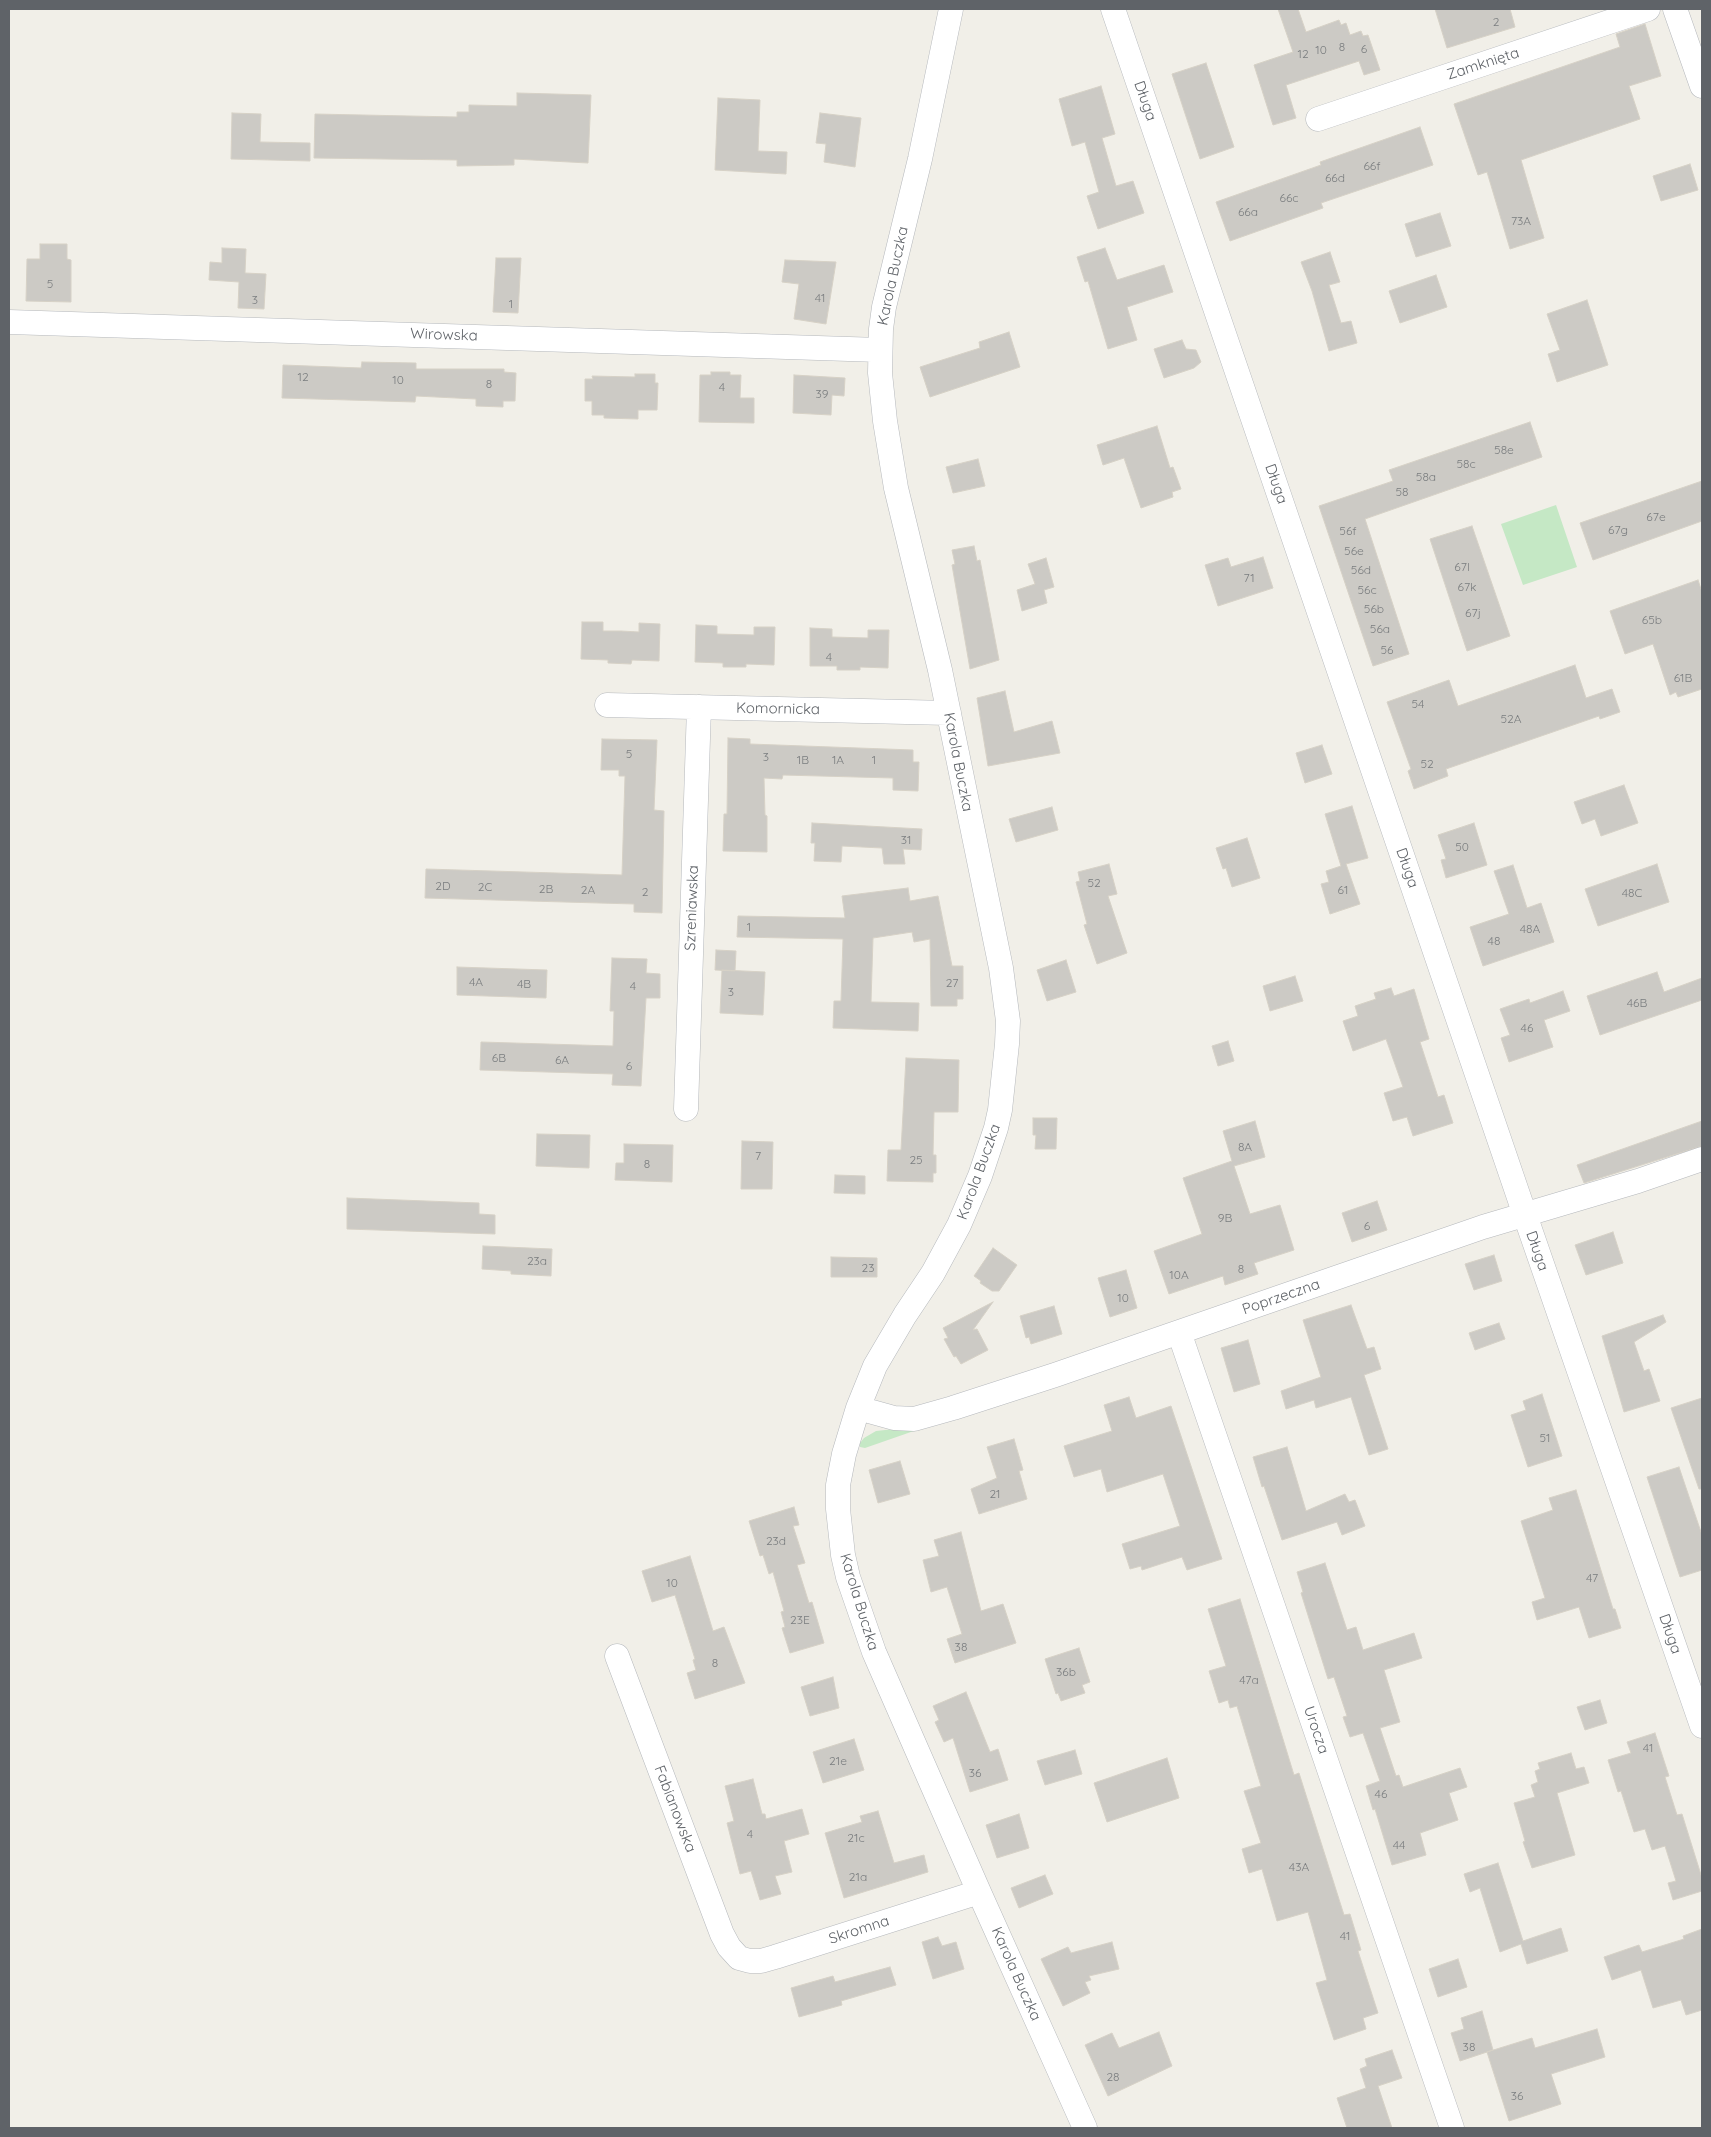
<!DOCTYPE html>
<html>
<head>
<meta charset="utf-8">
<style>
	body { margin:0 }
	#map { position:relative; width:1711px; height:2137px; overflow:hidden; background:#f1efe8; font-family:Quicksand,sans-serif }
	canvas { display:block }
	.frame { position:absolute; inset:0; border:10px solid #5f6368; pointer-events:none }
</style>
</head>
<body>
<div id="map">
<canvas width="1711" height="2137"></canvas>
<div class="frame"></div>
</div>
<script>
const g = document.querySelector('canvas').getContext('2d');
g.lineJoin = 'round';
function fill(path, color) {
  g.fillStyle = color;
  g.fill(path, 'evenodd');
}
function toPath(rows) {
  const path = new Path2D();
  for (const r of rows) {
    path.moveTo(r[0], r[1]);
    for (let i = 2; i < r.length; i += 2) path.lineTo(r[i], r[i + 1]);
  }
  return path;
}
function stroke(path, color, width, dash) {
  g.strokeStyle = color;
  g.lineWidth = width;
  g.lineCap = dash ? 'butt' : 'round';
  g.setLineDash(dash || []);
  g.stroke(path);
}
function drawText(font, color, halo, rows, align = 'center') {
  g.font = font + ' Quicksand,sans-serif';
  g.lineWidth = 4;
  g.setLineDash([]);
  g.textBaseline = 'middle';
  g.strokeStyle = halo;
  g.fillStyle = color;
  for (const [text, x, y, turn = 0] of rows) {
    g.save();
    g.translate(x, y);
    g.rotate((+turn || 0) * Math.PI / 180);
    g.textAlign = isNaN(turn) ? turn : align;
    if (halo) g.strokeText(text, 0, 0);
    g.fillText(text, 0, 0);
    g.restore();
  }
}
const green = toPath([
	[1556,505,1577,567,1523,585,1501,524],
	[931,1425,865,1448,860,1447,860,1443,864,1438,876,1431]
]);
const building = toPath([
	[1278,9,1298,9,1306,32,1339,20,1341,25,1346,23,1350,35,1361,31,1363,36,1368,35,1380,70,1364,75,1359,61,1286,85,1296,118,1273,125,1254,65,1293,52,1278,9],
	[1435,9,1510,9,1515,27,1447,48,1435,9],
	[1645,24,1661,76,1629,86,1640,119,1521,160,1544,238,1510,249,1487,172,1478,175,1454,104,1620,47,1616,34,1645,24],
	[1206,63,1234,147,1200,159,1172,74,1206,63],
	[1101,86,1115,134,1102,138,1116,186,1133,181,1144,213,1098,229,1087,196,1099,192,1085,142,1072,146,1059,99,1101,86],
	[517,93,591,95,588,163,514,159,514,165,457,166,457,160,314,158,315,114,457,117,457,112,469,112,469,105,517,106,517,93],
	[718,98,760,100,758,151,787,152,786,174,715,170,718,98],
	[232,113,261,114,260,142,310,143,310,161,231,159,232,113],
	[820,113,861,118,855,167,824,162,826,144,816,143,820,113],
	[1420,127,1433,165,1321,203,1323,208,1230,241,1216,202,1321,165,1320,162,1420,127],
	[1690,164,1698,190,1661,201,1653,176,1690,164],
	[1440,213,1451,246,1416,257,1405,224,1440,213],
	[40,244,67,244,67,259,71,260,71,302,26,301,27,259,40,259,40,244],
	[222,248,246,249,245,273,266,274,264,309,238,308,239,282,209,280,210,262,222,263,222,248],
	[1105,248,1117,280,1164,265,1173,292,1127,307,1137,340,1108,349,1088,281,1085,282,1077,257,1105,248],
	[1330,252,1340,282,1329,285,1341,323,1351,321,1357,343,1329,351,1312,291,1301,262,1330,252],
	[496,258,521,258,518,313,493,312,496,258],
	[785,260,836,262,826,324,794,319,799,284,782,282,785,260],
	[1436,275,1447,307,1400,323,1389,291,1436,275],
	[1587,300,1608,365,1557,382,1548,354,1560,350,1547,314,1587,300],
	[1009,332,1020,367,930,397,920,367,980,348,979,342,1009,332],
	[1182,340,1186,349,1196,350,1201,362,1194,368,1164,378,1154,349,1182,340],
	[362,362,416,363,416,369,504,369,504,372,516,373,515,401,503,401,503,407,476,406,476,399,416,396,415,402,282,398,283,365,361,368,362,362],
	[711,372,730,372,730,375,741,375,740,398,754,398,754,423,699,422,700,375,711,375,711,372],
	[635,374,655,374,655,383,658,383,657,410,638,410,638,419,604,418,604,415,592,415,592,401,585,401,585,379,593,379,592,376,635,377,635,374],
	[794,375,845,378,844,396,832,395,831,415,793,413,794,375],
	[1530,422,1542,457,1365,519,1409,654,1373,666,1319,506,1393,481,1389,470,1530,422],
	[1157,426,1170,468,1173,467,1181,489,1172,492,1173,497,1141,508,1124,458,1103,465,1097,445,1157,426],
	[978,459,985,486,953,493,946,467,978,459],
	[1702,481,1702,521,1593,560,1580,523,1702,481],
	[1472,526,1510,636,1467,651,1430,539,1472,526],
	[974,546,977,561,980,560,999,660,970,669,952,565,955,564,952,550,974,546],
	[1263,557,1273,588,1218,606,1205,565,1228,558,1231,567,1263,557],
	[1046,558,1054,587,1044,590,1047,603,1022,611,1017,590,1035,584,1028,564,1046,558],
	[1698,580,1702,592,1702,689,1678,697,1676,692,1670,695,1653,644,1625,654,1610,611,1698,580],
	[582,622,603,622,603,631,621,631,639,632,639,623,660,624,659,661,632,660,631,664,608,663,608,660,581,659,582,622],
	[696,625,717,626,717,634,754,635,754,627,775,627,774,665,746,664,746,667,723,667,723,663,695,662,696,625],
	[810,628,832,629,832,637,868,638,868,630,889,630,888,668,860,667,860,670,837,670,837,666,810,666,810,628],
	[1575,665,1586,698,1612,689,1620,712,1600,719,1599,716,1446,769,1448,776,1414,789,1408,771,1411,769,1387,702,1449,680,1458,706,1575,665],
	[1005,691,1014,732,1052,721,1060,753,988,766,977,698,1005,691],
	[728,738,750,739,750,744,913,750,913,762,919,762,918,791,893,790,893,778,783,775,782,779,764,778,765,815,767,816,767,852,723,851,724,814,727,814,728,738],
	[602,739,657,740,654,810,664,811,662,913,634,912,634,904,425,898,426,869,622,875,625,776,619,776,619,770,601,770,602,739],
	[1322,745,1332,774,1305,783,1296,753,1322,745],
	[1624,785,1638,823,1601,836,1595,819,1582,824,1574,802,1624,785],
	[1352,806,1368,858,1346,864,1360,904,1330,914,1321,884,1329,882,1326,871,1341,866,1325,814,1352,806],
	[1052,807,1058,830,1016,842,1009,819,1052,807],
	[812,823,922,829,921,850,903,849,905,864,884,864,882,848,842,846,841,862,814,861,815,843,811,843,812,823],
	[1474,823,1487,865,1446,878,1441,860,1446,859,1438,835,1474,823],
	[1247,838,1260,878,1232,887,1226,868,1223,869,1216,848,1247,838],
	[1109,864,1117,894,1108,896,1127,953,1097,964,1084,925,1087,924,1076,882,1080,881,1078,872,1109,864],
	[1657,864,1669,902,1598,926,1585,889,1657,864],
	[1513,865,1527,908,1541,903,1554,942,1483,966,1470,927,1509,914,1494,871,1513,865],
	[908,888,910,901,938,896,952,966,963,966,963,999,957,999,957,1006,931,1006,930,939,914,942,912,932,873,938,871,1002,919,1003,918,1031,833,1028,834,1001,841,1001,843,939,737,937,738,916,845,918,842,896,908,888],
	[716,950,736,951,735,971,715,970,716,950],
	[612,958,647,959,646,973,660,974,660,998,646,998,641,1086,612,1085,613,1074,480,1070,481,1042,613,1046,614,1011,610,1011,612,958],
	[1066,960,1076,992,1047,1001,1037,970,1066,960],
	[457,967,547,970,546,998,457,995,457,967],
	[722,970,765,972,763,1015,720,1013,722,970],
	[1657,972,1664,992,1702,978,1702,1000,1600,1035,1587,996,1657,972],
	[1295,976,1303,1001,1270,1011,1263,986,1295,976],
	[1391,988,1394,996,1414,989,1429,1039,1420,1042,1438,1097,1444,1095,1453,1123,1413,1136,1407,1117,1393,1121,1384,1093,1403,1087,1386,1039,1353,1051,1343,1021,1358,1016,1355,1006,1376,999,1374,993,1391,988],
	[1563,991,1570,1011,1544,1020,1553,1047,1509,1062,1501,1038,1510,1035,1500,1009,1529,999,1530,1003,1563,991],
	[1228,1041,1234,1061,1218,1066,1212,1046,1228,1041],
	[906,1058,959,1060,958,1112,934,1112,933,1155,936,1155,936,1173,933,1173,933,1182,887,1181,888,1150,901,1150,906,1058],
	[1033,1118,1057,1118,1056,1149,1035,1149,1036,1135,1033,1135,1033,1118],
	[1255,1121,1265,1157,1234,1166,1250,1214,1280,1205,1294,1250,1254,1263,1258,1274,1225,1285,1223,1276,1169,1294,1154,1251,1202,1234,1183,1178,1232,1161,1223,1131,1255,1121],
	[1702,1121,1702,1146,1584,1183,1577,1165,1702,1121],
	[537,1134,590,1135,589,1168,536,1166,537,1134],
	[742,1141,773,1142,772,1189,741,1189,742,1141],
	[624,1144,673,1145,672,1182,615,1180,616,1163,624,1163,624,1144],
	[835,1175,865,1176,865,1194,834,1193,835,1175],
	[347,1198,479,1203,479,1214,495,1215,495,1234,347,1229,347,1198],
	[1377,1201,1387,1230,1352,1242,1342,1213,1377,1201],
	[1613,1232,1623,1263,1586,1275,1575,1245,1613,1232],
	[483,1246,552,1249,551,1276,511,1274,511,1271,482,1269,483,1246],
	[993,1248,1017,1265,999,1291,992,1291,980,1283,981,1281,974,1276,993,1248],
	[1494,1255,1502,1281,1474,1290,1465,1264,1494,1255],
	[831,1257,877,1258,877,1277,831,1277,831,1257],
	[1126,1270,1137,1308,1110,1317,1098,1278,1126,1270],
	[993,1302,973,1330,977,1329,988,1350,961,1364,956,1356,954,1357,944,1339,948,1338,943,1328,993,1302],
	[1351,1305,1367,1349,1374,1347,1381,1369,1364,1375,1388,1449,1369,1455,1351,1397,1316,1408,1314,1400,1286,1409,1281,1391,1321,1377,1303,1320,1351,1305],
	[1054,1306,1062,1334,1031,1344,1029,1337,1026,1338,1020,1316,1054,1306],
	[1663,1315,1666,1322,1634,1342,1644,1371,1649,1369,1660,1401,1624,1412,1602,1336,1663,1315],
	[1499,1323,1505,1339,1475,1350,1469,1333,1499,1323],
	[1248,1340,1260,1384,1234,1392,1221,1348,1248,1340],
	[1542,1394,1562,1456,1528,1467,1511,1415,1526,1410,1523,1401,1542,1394],
	[1129,1397,1136,1418,1171,1406,1222,1559,1187,1570,1182,1557,1142,1570,1141,1566,1130,1569,1122,1544,1180,1526,1163,1474,1107,1492,1101,1469,1074,1477,1064,1446,1112,1431,1104,1405,1129,1397],
	[1702,1398,1702,1489,1699,1489,1671,1408,1702,1398],
	[1014,1439,1023,1470,1019,1471,1027,1499,979,1514,971,1489,997,1478,987,1447,1014,1439],
	[1287,1447,1306,1511,1345,1494,1349,1502,1355,1500,1365,1526,1342,1535,1337,1522,1282,1540,1264,1486,1262,1487,1253,1457,1287,1447],
	[900,1461,910,1494,878,1503,869,1470,900,1461],
	[1679,1467,1702,1535,1702,1570,1680,1577,1647,1477,1679,1467],
	[1576,1490,1613,1609,1615,1609,1621,1628,1589,1638,1579,1607,1537,1620,1532,1602,1545,1598,1521,1521,1553,1510,1549,1498,1576,1490],
	[794,1507,799,1525,793,1526,805,1563,797,1565,809,1603,812,1602,824,1643,790,1653,782,1628,785,1627,781,1612,784,1611,773,1572,769,1574,763,1555,760,1556,749,1521,794,1507],
	[961,1532,981,1611,1003,1604,1016,1643,955,1663,947,1639,962,1634,947,1587,931,1592,923,1560,939,1556,934,1540,961,1532],
	[690,1556,713,1631,724,1627,745,1683,695,1699,687,1673,696,1670,693,1660,695,1659,675,1595,652,1602,642,1571,690,1556],
	[1325,1563,1347,1630,1356,1627,1363,1650,1414,1633,1422,1658,1384,1670,1400,1722,1380,1728,1396,1776,1399,1775,1403,1787,1460,1768,1467,1787,1449,1793,1458,1820,1420,1833,1426,1855,1392,1865,1375,1809,1373,1810,1366,1786,1380,1781,1363,1733,1350,1737,1343,1717,1347,1716,1334,1677,1328,1679,1301,1593,1303,1592,1297,1572,1325,1563],
	[1240,1599,1294,1775,1299,1773,1344,1915,1350,1914,1361,1950,1358,1951,1378,2013,1363,2018,1366,2029,1334,2040,1316,1983,1327,1980,1308,1912,1277,1921,1262,1869,1249,1873,1242,1849,1261,1843,1244,1791,1261,1786,1237,1706,1230,1708,1228,1700,1219,1703,1209,1671,1226,1666,1208,1609,1240,1599],
	[1079,1648,1090,1682,1082,1685,1085,1693,1061,1701,1058,1693,1056,1694,1045,1659,1079,1648],
	[833,1677,839,1708,810,1716,801,1687,833,1677],
	[966,1692,990,1752,998,1749,1008,1780,970,1792,953,1738,944,1742,935,1722,939,1720,933,1706,966,1692],
	[1600,1700,1607,1723,1585,1730,1577,1707,1600,1700],
	[1655,1733,1669,1776,1665,1777,1677,1815,1682,1814,1702,1878,1702,1891,1673,1900,1668,1883,1676,1881,1665,1846,1652,1850,1645,1829,1634,1832,1621,1791,1618,1792,1608,1760,1631,1753,1627,1742,1655,1733],
	[854,1739,864,1770,823,1783,813,1752,854,1739],
	[1075,1750,1082,1774,1045,1785,1037,1761,1075,1750],
	[1571,1753,1576,1769,1584,1767,1589,1783,1557,1793,1575,1855,1532,1868,1523,1842,1525,1841,1514,1803,1535,1797,1531,1785,1538,1782,1535,1771,1540,1769,1538,1763,1571,1753],
	[1167,1758,1179,1798,1107,1822,1094,1783,1167,1758],
	[753,1779,762,1814,765,1814,766,1819,802,1809,809,1834,784,1841,792,1872,775,1876,781,1894,760,1900,751,1871,740,1874,727,1823,734,1821,725,1786,753,1779],
	[878,1811,894,1863,924,1855,928,1872,844,1898,825,1833,862,1822,860,1816,878,1811],
	[1019,1814,1029,1848,997,1858,986,1825,1019,1814],
	[1498,1863,1523,1941,1561,1928,1568,1951,1527,1964,1521,1944,1500,1952,1480,1888,1470,1892,1464,1874,1498,1863],
	[1045,1875,1053,1894,1019,1908,1011,1888,1045,1875],
	[1702,1929,1702,2010,1686,2015,1681,2000,1653,2008,1641,1970,1612,1980,1604,1957,1639,1945,1642,1952,1684,1939,1683,1936,1702,1929],
	[938,1937,942,1946,956,1942,964,1969,933,1979,922,1942,938,1937],
	[1112,1942,1119,1969,1089,1976,1091,1980,1085,1982,1090,1993,1063,2006,1041,1959,1068,1947,1071,1953,1112,1942],
	[1458,1959,1467,1987,1438,1997,1429,1969,1458,1959],
	[890,1967,896,1985,841,2001,842,2005,799,2017,791,1988,833,1976,835,1982,890,1967],
	[1482,2011,1493,2050,1460,2061,1451,2033,1464,2029,1461,2018,1482,2011],
	[1597,2029,1605,2057,1551,2074,1561,2104,1509,2121,1487,2052,1532,2038,1535,2048,1597,2029],
	[1159,2032,1172,2066,1108,2096,1085,2045,1112,2033,1119,2048,1159,2032],
	[1392,2050,1402,2078,1378,2086,1392,2128,1347,2128,1337,2098,1366,2088,1360,2069,1367,2066,1365,2059,1392,2050]
]);
const minor = toPath([
	[951,9,920,159,884,307,881,329,880,373,885,421,896,488,940,670,1001,968,1008,1021,1007,1044,1000,1110,996,1128,980,1176,959,1225,933,1273,905,1315,875,1366,858,1408,844,1454,838,1485,838,1509,843,1555,848,1577,874,1652,979,1892,1085,2128],
	[1113,9,1525,1215,1702,1726],
	[1675,9,1702,86],
	[1318,119,1648,9],
	[9,322,880,350],
	[607,705,949,713],
	[686,1109,699,707],
	[1179,1332,1452,2128],
	[858,1408,894,1418,914,1419,953,1408,1055,1375,1483,1227,1638,1181,1702,1159],
	[617,1656,722,1934,729,1947,739,1958,750,1961,761,1961,775,1957,979,1892]
]);
const numberNames = [
	["2",1496,22],
	["8",1342,47],
	["6",1364,49],
	["10",1321,50],
	["12",1303,54],
	["66f",1372,166],
	["66d",1335,178],
	["66c",1289,198],
	["66a",1248,212],
	["73A",1521,221],
	["5",50,284],
	["41",820,298],
	["3",255,300],
	["1",511,304],
	["12",303,377],
	["10",398,380],
	["8",489,384],
	["4",722,387],
	["39",822,394],
	["58e",1504,450],
	["58c",1466,464],
	["58a",1426,477],
	["58",1402,492],
	["67e",1656,517],
	["67g",1618,530],
	["56f",1348,531],
	["56e",1354,551],
	["67l",1462,567],
	["56d",1361,570],
	["71",1249,578],
	["67k",1467,587],
	["56c",1367,590],
	["56b",1374,609],
	["67j",1473,613],
	["65b",1652,620],
	["56a",1380,629],
	["56",1387,650],
	["4",829,657],
	["61B",1683,678],
	["54",1418,704],
	["52A",1511,719],
	["5",629,754],
	["3",766,757],
	["1B",803,760],
	["1A",838,760],
	["1",874,760],
	["52",1427,764],
	["31",906,840],
	["50",1462,847],
	["52",1094,883],
	["2D",443,886],
	["2C",485,887],
	["2B",546,889],
	["2A",588,890],
	["61",1343,890],
	["2",645,892],
	["48C",1632,893],
	["1",749,927],
	["48A",1530,929],
	["48",1494,941],
	["4A",476,982],
	["27",952,983],
	["4B",524,984],
	["4",633,986],
	["3",731,992],
	["46B",1637,1003],
	["46",1527,1028],
	["6B",499,1058],
	["6A",562,1060],
	["6",629,1066],
	["8A",1245,1147],
	["7",758,1156],
	["25",916,1160],
	["8",647,1164],
	["9B",1225,1218],
	["6",1367,1226],
	["23a",537,1261],
	["23",868,1268],
	["8",1241,1269],
	["10A",1179,1275],
	["10",1123,1298],
	["51",1545,1438],
	["21",995,1494],
	["23d",776,1541],
	["47",1592,1578],
	["10",672,1583],
	["23E",800,1620],
	["38",961,1647],
	["8",715,1663],
	["36b",1066,1672],
	["47a",1249,1680],
	["41",1648,1748],
	["21e",838,1761],
	["36",975,1773],
	["46",1381,1794],
	["4",750,1834],
	["21c",856,1838],
	["44",1399,1845],
	["43A",1299,1867],
	["21a",858,1877],
	["41",1345,1936],
	["38",1469,2047],
	["28",1113,2077],
	["36",1517,2096]
];
const streetNames = [
	["Zamknięta",1483,64,-18],
	["Długa",1145,101,71],
	["Karola Buczka",893,276,-78],
	["Wirowska",444,335,2],
	["Długa",1276,484,71],
	["Komornicka",778,709,1],
	["Karola Buczka",958,762,79],
	["Długa",1407,868,71],
	["Szreniawska",692,908,-88],
	["Karola Buczka",979,1172,-70],
	["Długa",1537,1251,71],
	["Poprzeczna",1281,1297,-19],
	["Karola Buczka",859,1602,73],
	["Długa",1670,1634,71],
	["Urocza",1316,1730,71],
	["Fabianowska",675,1809,69],
	["Skromna",859,1930,-18],
	["Karola Buczka",1016,1974,66]
];
fill(green, '#c5e8c5');
fill(building, '#cccac5');
stroke(building, '#d6d1c6', 1);
stroke(minor, '#b5b8bc', 25);
stroke(minor, '#fff', 24);
drawText('12px', '#7a7d7f', null, numberNames);
drawText('15px', '#5f6368', '#fff', streetNames);
</script>
</body>
</html>
